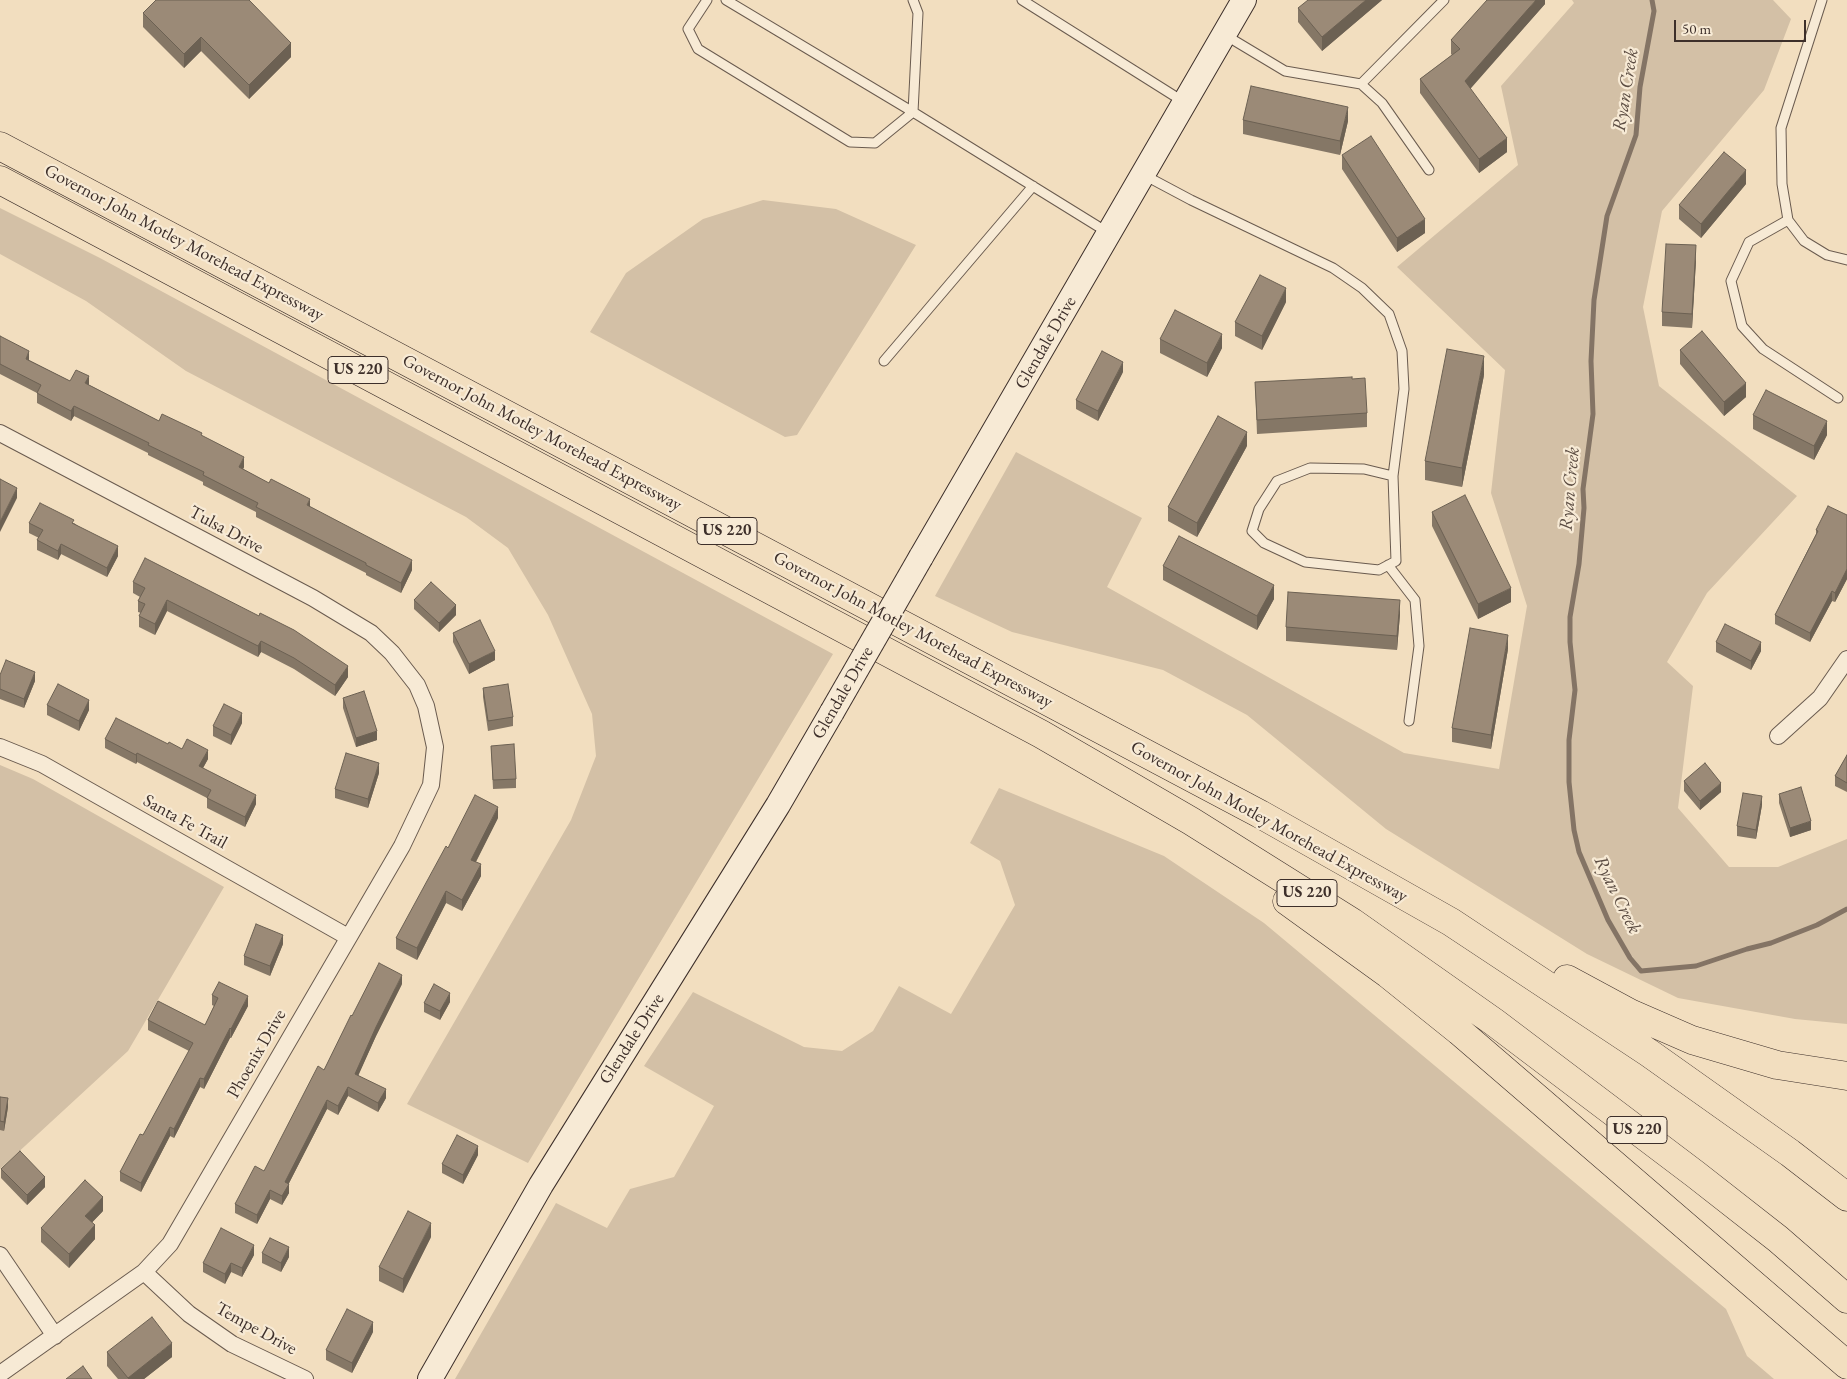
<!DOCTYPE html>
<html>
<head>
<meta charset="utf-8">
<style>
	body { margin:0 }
	#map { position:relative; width:1847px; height:1379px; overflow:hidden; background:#f2debf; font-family:"EB Garamond",serif }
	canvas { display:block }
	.scale { position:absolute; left:1674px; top:20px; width:132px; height:22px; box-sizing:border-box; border:2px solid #3d2f2a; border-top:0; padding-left:6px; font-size:15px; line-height:18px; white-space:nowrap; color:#3d2f2a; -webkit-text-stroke:4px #f7ead5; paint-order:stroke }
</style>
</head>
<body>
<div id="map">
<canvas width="1847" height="1379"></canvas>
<div class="scale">50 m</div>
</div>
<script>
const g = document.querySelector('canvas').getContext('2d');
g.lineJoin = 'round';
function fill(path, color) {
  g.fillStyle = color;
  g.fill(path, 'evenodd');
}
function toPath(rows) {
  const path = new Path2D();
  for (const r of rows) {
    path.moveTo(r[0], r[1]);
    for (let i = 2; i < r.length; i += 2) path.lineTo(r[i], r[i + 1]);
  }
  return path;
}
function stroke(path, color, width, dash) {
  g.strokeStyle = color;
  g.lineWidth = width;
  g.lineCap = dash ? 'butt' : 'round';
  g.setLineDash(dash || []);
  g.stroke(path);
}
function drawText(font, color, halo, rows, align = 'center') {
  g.font = font + ' "EB Garamond",serif';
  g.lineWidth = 4.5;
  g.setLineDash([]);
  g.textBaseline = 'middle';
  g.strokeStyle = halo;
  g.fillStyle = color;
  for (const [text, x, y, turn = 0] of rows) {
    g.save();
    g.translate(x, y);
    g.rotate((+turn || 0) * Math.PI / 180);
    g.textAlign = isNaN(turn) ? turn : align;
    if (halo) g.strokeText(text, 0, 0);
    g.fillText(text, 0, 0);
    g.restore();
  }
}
const green = toPath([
	[1572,0,1773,0,1791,19,1764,90,1662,211,1643,307,1659,386,1797,496,1707,593,1667,662,1693,686,1678,808,1729,867,1778,867,1847,839,1847,1024,1795,1019,1678,998,1587,954,1386,829,1247,715,1163,670,1012,632,935,596,1016,452,1142,518,1107,587,1404,753,1499,769,1527,606,1491,493,1505,370,1397,267,1518,165,1501,86,1574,3],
	[763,200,836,209,916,245,797,435,785,437,590,332,626,273,703,219],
	[0,208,100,258,833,654,528,1163,407,1104,571,820,596,756,592,714,548,615,508,548,466,517,186,371,86,301,0,254],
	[0,765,33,779,224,887,128,1051,0,1169],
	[999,788,1164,856,1264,923,1726,1309,1747,1356,1774,1379,455,1379,556,1203,607,1228,630,1189,674,1177,714,1106,644,1066,693,992,804,1047,842,1051,873,1031,899,986,951,1014,1015,905,1000,861,970,843]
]);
const stream = toPath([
	[1652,0,1654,11,1640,87,1636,135,1607,216,1594,300,1591,361,1593,414,1583,489,1584,508,1579,564,1570,617,1570,642,1575,690,1569,740,1569,782,1574,830,1579,852,1608,920,1630,958,1641,971,1696,966,1747,949,1771,943,1817,925,1847,909]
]);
const lane = toPath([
	[707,0,688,29,698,49,850,142,875,143,913,112,918,13,913,0],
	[726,0,913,112,1107,232],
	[1022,0,1184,102],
	[1822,0,1781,128,1782,184,1788,220,1804,241,1827,255,1847,260],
	[1225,35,1285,71,1361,84,1444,0],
	[1361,84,1382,103,1429,170],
	[1144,175,1191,200,1333,268,1362,288,1389,314,1402,351,1404,389,1393,476,1396,561,1379,570,1305,562,1264,543,1252,531,1259,509,1277,481,1310,468,1364,469,1393,476],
	[1788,220,1749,242,1731,281,1742,326,1763,349,1838,398],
	[884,361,1033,186],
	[1388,565,1415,600,1419,646,1409,721]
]);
const street = toPath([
	[0,433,313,598,371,633,392,653,417,685,426,706,435,747,431,785,402,846,170,1244,144,1272,0,1374],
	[1778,736,1820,698,1847,659],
	[0,747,42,764,348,937],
	[0,1255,55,1336],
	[144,1272,189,1314,232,1344,305,1379]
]);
const secondary = toPath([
	[921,557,1244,0],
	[430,1379,541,1185,778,805,832,712]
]);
const highway = toPath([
	[0,146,1260,814,1451,922,1649,1053,1790,1153,1847,1197],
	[0,180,1041,734,1191,821,1352,922,1494,1022,1695,1174,1778,1239,1847,1299],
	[1287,901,1388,974,1459,1031,1847,1365],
	[1567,979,1630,1013,1692,1040,1777,1065,1847,1076]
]);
const secondaryBridge = toPath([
	[832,712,921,557]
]);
const wall = toPath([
	[1382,0,1322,51,1298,22,1298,8],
	[1545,0,1545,4,1470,88,1507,152,1479,173,1420,93,1420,79,1452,55,1451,54,1451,40],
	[251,2,291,57,249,99,201,51,184,68,143,27,143,13],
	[1243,120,1348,121,1340,155,1243,134],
	[1342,155,1425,233,1397,252,1342,169],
	[1746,184,1701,238,1679,219,1679,205],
	[1696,260,1692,328,1662,326,1662,312],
	[1286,302,1262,350,1235,336,1235,322],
	[0,336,29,360,70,381,89,385,159,421,202,436,244,467,243,469,310,507,412,570,401,593,366,575,366,573,256,517,256,512,203,485,203,482,148,455,148,453,74,416,71,421,37,403,37,393,0,374],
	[1160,339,1222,348,1207,377,1160,353],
	[1680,350,1746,397,1724,416,1680,364],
	[1123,372,1098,421,1076,409,1076,400],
	[1484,375,1462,487,1425,480,1425,461],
	[1352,379,1367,413,1367,427,1257,434,1255,382],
	[1753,415,1827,435,1814,460,1753,429],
	[1247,446,1197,537,1168,521,1168,507],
	[1432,512,1511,602,1478,619,1432,526],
	[1847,515,1847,579,1835,602,1832,601,1810,642,1775,624,1775,615,1816,534,1816,530],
	[29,523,74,523,118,556,107,577,61,554,58,560,37,550,37,540,39,538,29,533],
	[1163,566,1274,599,1257,630,1163,580],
	[133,582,348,677,335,696,294,669,261,652,258,657,167,611,155,635,139,627,139,616,141,613,138,612,138,601,140,597,133,593],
	[414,600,456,615,439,632,414,609],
	[1400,614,1397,650,1286,641,1286,627],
	[453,633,495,660,469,674,453,642],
	[1716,642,1761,651,1751,670,1716,652],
	[1508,649,1491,749,1452,742,1452,728],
	[0,675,35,681,24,708,0,699],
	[483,688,513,717,513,726,488,731,483,697],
	[343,698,377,740,356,747,343,708],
	[47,705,89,710,79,731,47,715],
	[242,723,231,745,213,736,213,726],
	[105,739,168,744,182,749,208,759,203,768,256,804,245,827,207,808,207,798,137,762,136,764,105,748],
	[491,746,516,779,516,788,493,789],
	[1847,755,1847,792,1835,786,1835,776],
	[379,773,368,808,335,798,335,789],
	[1684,781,1721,792,1700,810,1684,791],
	[1779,794,1811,830,1790,837,1779,803],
	[1762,805,1756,839,1737,836,1737,826],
	[498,818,476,862,481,876,462,911,446,903,417,960,396,949,396,938,448,848],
	[283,944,270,976,244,965,244,956],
	[402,984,376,1036,358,1075,386,1098,378,1112,348,1096,338,1115,327,1109,289,1183,289,1193,282,1205,270,1199,257,1224,235,1213,235,1204,264,1171,324,1070,352,1016],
	[212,995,248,1006,231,1038,230,1038,204,1089,200,1087,174,1138,170,1136,141,1192,120,1181,120,1172,143,1135,189,1051,148,1030,148,1020,205,1025,214,1006,212,1005],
	[450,1002,440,1020,424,1012,424,1003],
	[0,1097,8,1107,4,1131,0,1130],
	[478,1155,463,1184,442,1173,442,1164],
	[1,1169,45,1187,27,1205,1,1178],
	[103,1211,92,1222,95,1239,69,1268,41,1242,41,1228],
	[431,1237,403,1293,379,1281,379,1267],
	[262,1253,289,1257,281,1272,262,1263],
	[254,1255,242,1277,231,1272,225,1284,203,1272,203,1263],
	[373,1332,352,1373,326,1360,326,1350],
	[107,1352,172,1357,144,1379,118,1379,107,1366]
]);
const shadedWall = toPath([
	[1366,0,1382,0,1322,51,1322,37],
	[1536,0,1545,0,1545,4,1465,95,1465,81],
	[201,37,201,51,184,68,184,54],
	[291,43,291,57,249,99,249,85],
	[1348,107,1348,121,1340,155,1340,141],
	[1507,138,1507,152,1479,173,1479,159],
	[1746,170,1746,184,1701,238,1701,224],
	[1425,219,1425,233,1397,252,1397,238],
	[1696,245,1696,260,1692,328,1692,314],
	[1286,288,1286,302,1262,350,1262,336],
	[1222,334,1222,348,1207,377,1207,363],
	[29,351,29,361,26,359],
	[1484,356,1484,375,1462,487,1462,468],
	[1123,362,1123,372,1098,421,1098,411],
	[89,376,89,386,85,383],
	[1746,383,1746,397,1724,416,1724,402],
	[74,406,74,416,71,421,71,411],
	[1827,421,1827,435,1814,460,1814,446],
	[1247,432,1247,446,1197,537,1197,523],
	[244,457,244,467,239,477,239,467],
	[17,488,17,498,0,532,0,522],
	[310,499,310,509,307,505],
	[61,544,61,554,58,560,58,551],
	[118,546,118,556,107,577,107,568],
	[412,560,412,570,401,593,401,583],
	[1847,569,1847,579,1835,602,1835,593],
	[1274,585,1274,599,1257,630,1257,616],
	[1511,588,1511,602,1478,619,1478,604],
	[1832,591,1832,601,1810,642,1810,633],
	[167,600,167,611,155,635,155,624],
	[1400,600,1400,614,1397,650,1397,636],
	[456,605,456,615,439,632,439,623],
	[1508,635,1508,649,1491,749,1491,735],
	[261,641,261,652,258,657,258,646],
	[1761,642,1761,651,1751,670,1751,661],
	[495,651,495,660,469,674,469,664],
	[348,666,348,677,335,696,335,685],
	[35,672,35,681,24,708,24,699],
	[89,700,89,710,79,731,79,721],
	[242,713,242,723,231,745,231,735],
	[377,731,377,740,356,747,356,738],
	[208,750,208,759,199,775,199,766],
	[137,753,137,762,136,764,136,755],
	[379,763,379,773,368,808,368,799],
	[1721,783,1721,792,1700,810,1700,801],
	[256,795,256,804,245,827,245,817],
	[1762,796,1762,805,1756,839,1756,830],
	[498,807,498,818,471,871,471,860],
	[1811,821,1811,830,1790,837,1790,828],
	[481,864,481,876,462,911,462,900],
	[446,891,446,903,417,960,417,948],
	[283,935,283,944,270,976,270,966],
	[402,975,402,984,376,1036,355,1083,355,1074,376,1027],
	[450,993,450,1002,440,1020,440,1011],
	[248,996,248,1006,231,1038,231,1029],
	[230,1028,230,1038,204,1089,204,1079],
	[200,1078,200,1087,174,1138,174,1129],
	[348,1087,348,1096,338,1115,338,1106],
	[386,1089,386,1098,378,1112,378,1103],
	[8,1098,8,1107,4,1131,4,1122],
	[327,1100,327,1109,285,1191,285,1182],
	[170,1127,170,1136,141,1192,141,1183],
	[478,1146,478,1155,463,1184,463,1175],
	[45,1177,45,1187,27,1205,27,1195],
	[289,1184,289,1193,282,1205,282,1196],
	[270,1190,270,1199,257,1224,257,1215],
	[103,1197,103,1211,85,1230,85,1216],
	[431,1223,431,1237,403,1293,403,1279],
	[95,1225,95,1239,69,1268,69,1254],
	[254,1245,254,1255,242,1277,242,1268],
	[289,1247,289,1257,281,1272,281,1263],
	[231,1263,231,1272,225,1284,225,1274],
	[373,1322,373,1332,352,1373,352,1363],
	[172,1343,172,1357,144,1379,128,1379,128,1378]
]);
const building = toPath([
	[156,0,249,0,291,43,249,85,201,37,184,54,143,13,156,0],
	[1308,0,1366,0,1322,37,1298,8,1308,0],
	[1487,0,1536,0,1465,81,1507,138,1479,159,1420,79,1460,49,1451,40,1487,0],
	[1251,86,1348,107,1340,141,1243,120,1251,86],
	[1371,136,1425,219,1397,238,1342,155,1371,136],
	[1724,152,1746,170,1701,224,1679,205,1724,152],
	[1666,244,1696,245,1692,314,1662,312,1666,244],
	[1260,275,1286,288,1262,336,1235,322,1260,275],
	[1175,310,1222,334,1207,363,1160,339,1175,310],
	[1702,331,1746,383,1724,402,1680,350,1702,331],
	[0,336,29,351,26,359,70,381,76,370,89,376,85,383,159,421,162,414,202,433,201,435,244,457,239,467,269,483,271,479,310,499,307,505,412,560,401,583,366,565,366,563,256,507,258,503,203,475,204,472,148,445,149,443,74,406,71,411,37,393,41,385,0,364,0,336],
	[1447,349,1484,356,1462,468,1425,461,1447,349],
	[1102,351,1123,362,1098,411,1076,400,1102,351],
	[1352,377,1352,379,1365,378,1367,413,1257,420,1255,382,1352,377],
	[1766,390,1827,421,1814,446,1753,415,1766,390],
	[1218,416,1247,432,1197,523,1168,507,1218,416],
	[0,479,17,488,0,522,0,479],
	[1465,495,1511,588,1478,604,1432,512,1465,495],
	[40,503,74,520,72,523,118,546,107,568,61,544,58,551,37,540,43,530,29,523,40,503],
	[1828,506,1847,515,1847,569,1835,593,1832,591,1810,633,1775,615,1818,531,1816,530,1828,506],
	[1179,536,1274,585,1257,616,1163,566,1179,536],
	[145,558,259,616,260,613,294,630,348,666,335,685,294,658,261,641,258,646,167,600,155,624,139,616,145,604,138,601,145,588,133,582,145,558],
	[431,582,456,605,439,623,414,600,431,582],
	[1288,592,1400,600,1397,636,1286,627,1288,592],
	[480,620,495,651,469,664,453,633,480,620],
	[1725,624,1761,642,1751,661,1716,642,1725,624],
	[1470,628,1508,635,1491,735,1452,728,1470,628],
	[6,660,35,672,24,699,0,689,0,675,6,660],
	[58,684,89,700,79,721,47,705,58,684],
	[508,684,513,717,488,721,483,688,508,684],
	[364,691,377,731,356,738,343,698,364,691],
	[224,704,242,713,231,735,213,726,224,704],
	[116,718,168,744,169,742,182,749,187,739,208,750,199,766,256,795,245,817,207,798,211,790,137,753,136,755,105,739,116,718],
	[514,744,516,779,493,780,491,746,514,744],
	[346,753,379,763,368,799,335,789,346,753],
	[1847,755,1847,783,1835,776,1847,755],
	[1705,763,1721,783,1700,801,1684,781,1705,763],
	[1801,787,1811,821,1790,828,1779,794,1801,787],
	[1743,793,1762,796,1756,830,1737,826,1743,793],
	[475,795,498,807,471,860,481,864,462,900,446,891,417,948,396,938,446,846,448,848,475,795],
	[256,924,283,935,270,966,244,956,256,924],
	[379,963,402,975,376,1027,355,1074,386,1089,378,1103,348,1087,338,1106,327,1100,285,1182,289,1184,282,1196,270,1190,257,1215,235,1204,255,1166,264,1171,318,1066,324,1070,351,1015,352,1016,379,963],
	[219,982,248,996,231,1029,230,1028,204,1079,200,1078,174,1129,170,1127,141,1183,120,1172,140,1134,143,1135,193,1043,148,1020,158,1001,205,1025,218,998,212,995,219,982],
	[434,984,450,993,440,1011,424,1003,434,984],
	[0,1097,8,1098,4,1122,0,1121,0,1097],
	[457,1135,478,1146,463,1175,442,1164,457,1135],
	[20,1151,45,1177,27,1195,1,1169,20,1151],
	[85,1180,103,1197,85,1216,95,1225,69,1254,41,1228,85,1180],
	[408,1211,431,1223,403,1279,379,1267,408,1211],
	[221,1228,254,1245,242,1268,231,1263,225,1274,203,1263,221,1228],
	[270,1238,289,1247,281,1263,262,1253,270,1238],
	[347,1309,373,1322,352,1363,326,1350,347,1309],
	[152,1317,172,1343,128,1378,107,1352,152,1317],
	[83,1366,92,1379,66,1379,83,1366]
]);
const shields = [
	[358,370,60],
	[727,531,60],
	[1307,893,60],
	[1637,1130,60]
];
const shieldNames = [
	["US 220",358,370],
	["US 220",727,531],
	["US 220",1307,893],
	["US 220",1637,1130]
];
const streetNames = [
	["Governor John Motley Morehead Expressway",184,243,28],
	["Glendale Drive",1046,343,-60],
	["Governor John Motley Morehead Expressway",542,433,28],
	["Tulsa Drive",226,530,28],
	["Governor John Motley Morehead Expressway",913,630,28],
	["Glendale Drive",843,693,-60],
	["Santa Fe Trail",185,822,29],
	["Governor John Motley Morehead Expressway",1269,822,29],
	["Glendale Drive",632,1039,-57],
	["Phoenix Drive",257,1054,-60],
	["Tempe Drive",256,1329,29]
];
const waterNames = [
	["Ryan Creek",1626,90,-81],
	["Ryan Creek",1570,489,-85],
	["Ryan Creek",1617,895,64]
];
fill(green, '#d3c0a6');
stroke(stream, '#847465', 5);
stroke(lane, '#6a5b4f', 11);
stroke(street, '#6a5b4f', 18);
stroke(secondary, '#3d2f2a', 26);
stroke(highway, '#3d2f2a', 29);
stroke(lane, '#f7ead5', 9);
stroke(street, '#f7ead5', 16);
stroke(secondary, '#f7ead5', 24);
stroke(highway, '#f2debf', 28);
stroke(secondaryBridge, '#3d2f2a', 26, []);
stroke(secondaryBridge, '#f7ead5', 24);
fill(wall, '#857766');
fill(shadedWall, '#6c6153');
fill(building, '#9b8a77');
stroke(building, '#6c6153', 1);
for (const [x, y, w] of shields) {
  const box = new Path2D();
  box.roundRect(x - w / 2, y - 13.5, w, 27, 4);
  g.fillStyle = '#f7ead5';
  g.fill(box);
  stroke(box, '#3d2f2a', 1);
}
drawText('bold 16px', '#3d2f2a', null, shieldNames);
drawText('18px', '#3d2f2a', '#f7ead5', streetNames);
drawText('italic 19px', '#5b4c42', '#f7ead5', waterNames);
</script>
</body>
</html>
